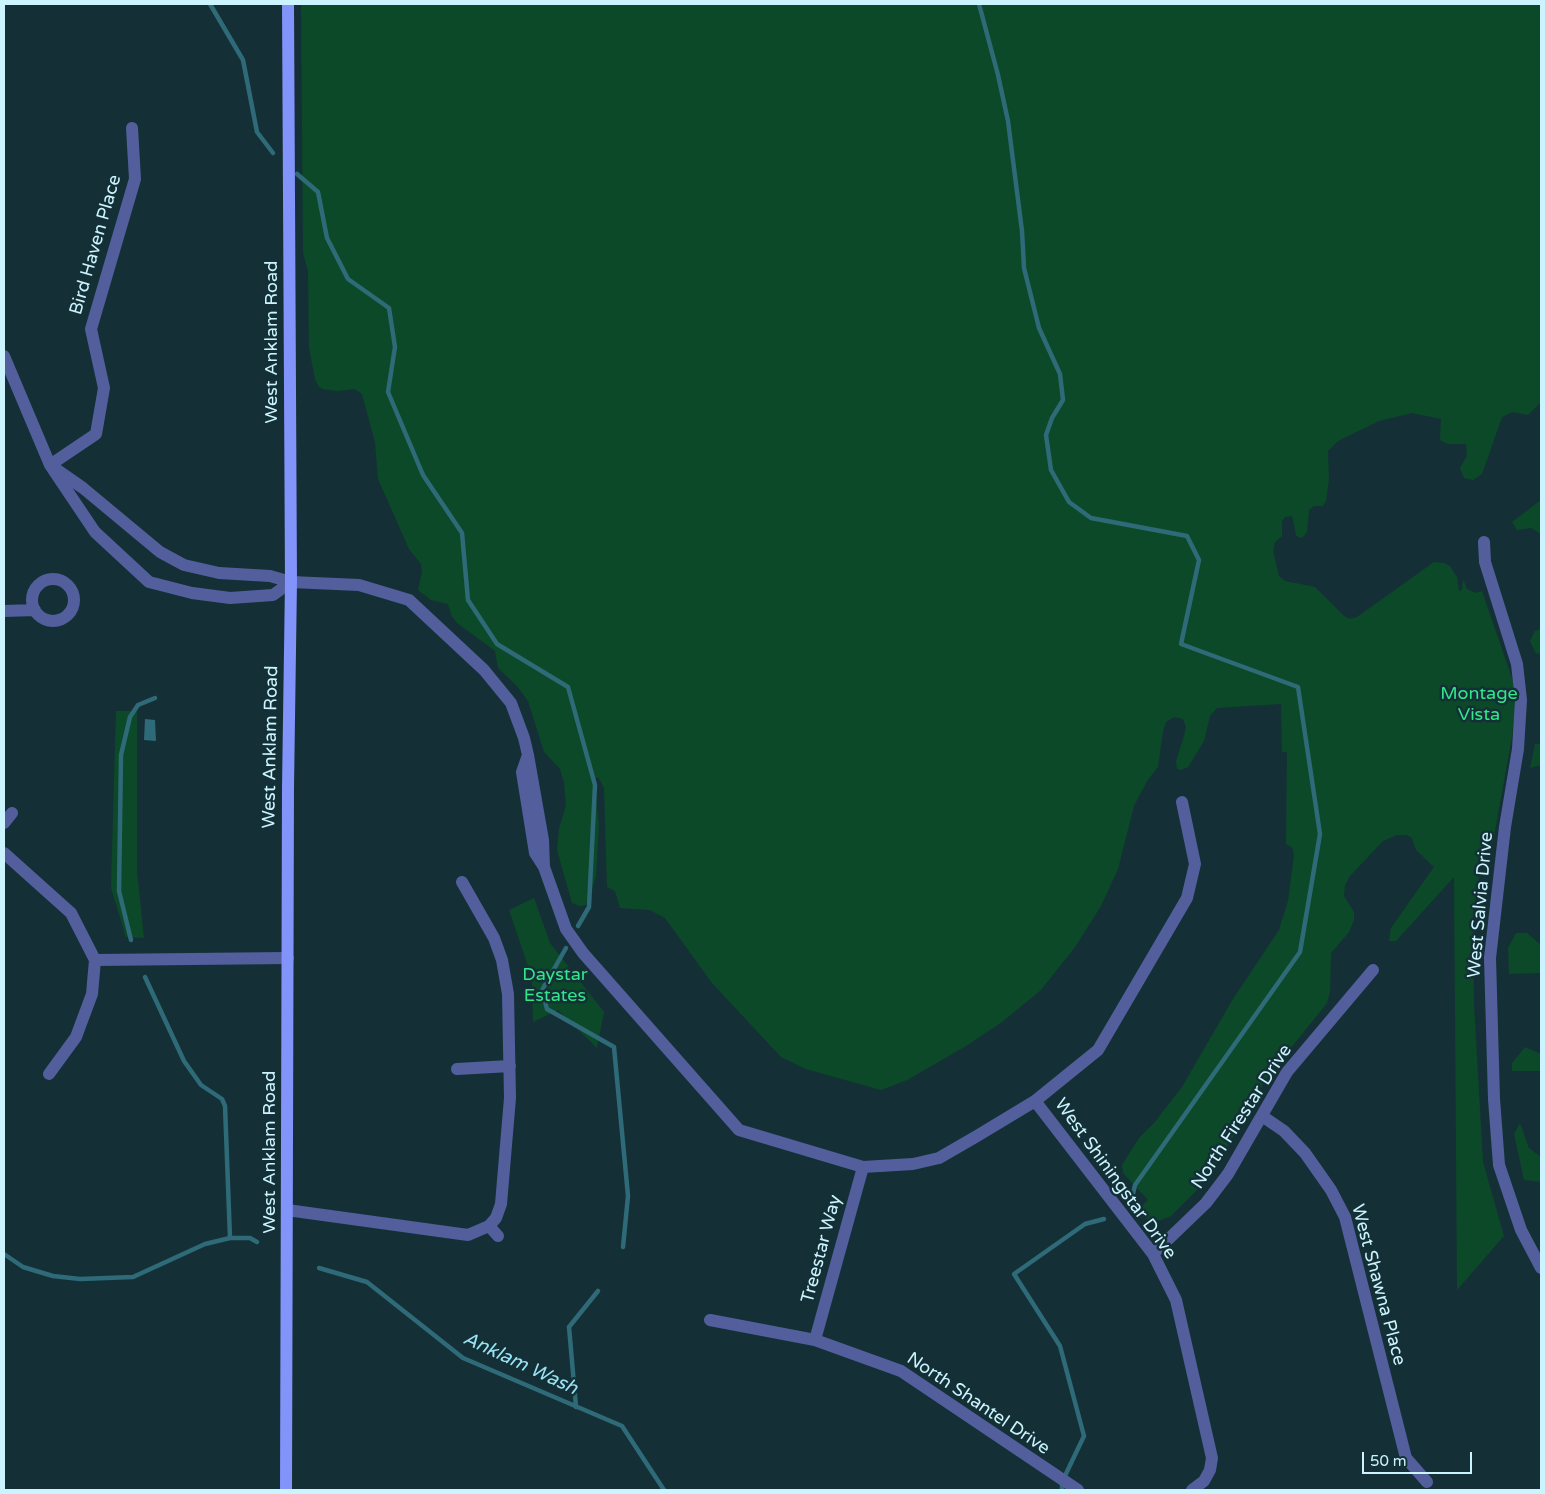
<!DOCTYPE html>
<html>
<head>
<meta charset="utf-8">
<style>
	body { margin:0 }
	#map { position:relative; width:1545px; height:1494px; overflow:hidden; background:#143036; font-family:"Varela Round",sans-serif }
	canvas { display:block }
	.frame { position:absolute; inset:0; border:5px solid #cbf4fe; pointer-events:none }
	.scale { position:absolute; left:1362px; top:1452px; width:110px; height:22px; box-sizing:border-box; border:2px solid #cbf4fe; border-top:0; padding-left:6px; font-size:15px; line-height:18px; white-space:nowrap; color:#cbf4fe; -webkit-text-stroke:4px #143036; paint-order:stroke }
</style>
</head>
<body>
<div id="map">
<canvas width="1545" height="1494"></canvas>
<div class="frame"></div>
<div class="scale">50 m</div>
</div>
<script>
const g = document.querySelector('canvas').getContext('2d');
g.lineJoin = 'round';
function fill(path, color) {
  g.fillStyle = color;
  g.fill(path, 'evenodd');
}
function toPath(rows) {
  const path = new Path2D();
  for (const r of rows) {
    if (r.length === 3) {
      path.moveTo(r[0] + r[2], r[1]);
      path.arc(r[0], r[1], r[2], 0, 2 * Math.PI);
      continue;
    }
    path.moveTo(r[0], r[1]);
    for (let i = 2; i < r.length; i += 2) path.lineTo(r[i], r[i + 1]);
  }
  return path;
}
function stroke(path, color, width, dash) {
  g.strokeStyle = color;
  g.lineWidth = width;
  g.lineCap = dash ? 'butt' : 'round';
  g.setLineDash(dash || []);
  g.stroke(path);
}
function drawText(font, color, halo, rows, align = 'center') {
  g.font = font + ' "Varela Round",sans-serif';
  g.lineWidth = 5;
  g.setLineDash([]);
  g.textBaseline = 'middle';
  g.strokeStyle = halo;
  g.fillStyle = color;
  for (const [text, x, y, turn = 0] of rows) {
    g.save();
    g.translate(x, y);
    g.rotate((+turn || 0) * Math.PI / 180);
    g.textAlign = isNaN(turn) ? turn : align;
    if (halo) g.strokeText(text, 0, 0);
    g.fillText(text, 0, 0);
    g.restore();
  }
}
const green = toPath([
	[301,4,1541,4,1541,402,1528,415,1512,412,1502,417,1482,474,1473,480,1464,478,1460,468,1467,456,1466,444,1448,444,1440,440,1441,419,1412,413,1379,421,1338,441,1328,451,1329,479,1326,501,1323,506,1314,506,1309,510,1307,532,1304,536,1300,538,1296,535,1292,516,1285,517,1282,522,1282,536,1275,542,1273,551,1279,576,1285,581,1315,587,1344,616,1350,619,1357,617,1434,562,1444,563,1450,566,1457,577,1459,591,1462,590,1463,579,1467,589,1476,593,1482,591,1513,681,1515,707,1512,737,1493,842,1484,851,1473,911,1474,1004,1483,1162,1504,1236,1457,1290,1454,877,1396,941,1389,941,1391,928,1434,867,1416,850,1412,838,1407,835,1397,835,1383,841,1350,876,1345,885,1344,896,1354,912,1354,920,1349,932,1331,953,1330,992,1327,1003,1266,1079,1219,1161,1197,1190,1171,1216,1161,1220,1153,1221,1143,1217,1138,1210,1148,1200,1123,1173,1122,1165,1139,1138,1154,1123,1182,1087,1233,999,1279,930,1288,901,1294,855,1292,847,1286,844,1287,752,1282,752,1281,704,1217,708,1210,716,1204,741,1188,767,1181,770,1177,769,1176,761,1184,736,1186,727,1183,719,1174,717,1166,722,1163,731,1158,767,1147,781,1134,806,1118,869,1101,906,1075,947,1041,990,1002,1022,966,1046,907,1080,881,1090,806,1069,781,1057,712,983,665,918,650,910,620,908,615,891,607,887,604,788,598,777,594,779,599,825,596,877,586,905,580,906,572,903,557,850,559,828,566,806,564,782,560,769,544,752,528,701,517,686,498,668,495,651,457,623,452,616,448,604,431,600,418,590,422,572,421,564,409,549,378,479,375,442,362,394,355,389,337,391,323,389,319,387,315,379,309,348,308,271,303,253],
	[1541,500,1541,534,1531,528,1517,530,1512,522],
	[1541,629,1541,653,1536,654,1530,641,1535,631],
	[116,711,137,711,137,872,144,938,126,937,111,888],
	[1535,744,1541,744,1541,765,1530,768],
	[534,898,550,943,604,1012,597,1048,558,1010,533,1022,532,978,509,910],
	[1516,933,1527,933,1541,945,1541,973,1509,974,1508,948],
	[1525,1047,1541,1054,1541,1071,1512,1071,1512,1063],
	[1520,1123,1529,1148,1541,1157,1541,1182,1524,1180,1514,1134]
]);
const water = toPath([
	[145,719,155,720,156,741,144,740]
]);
const stream = toPath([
	[210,4,243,60,257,132,273,153],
	[979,4,998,75,1008,121,1022,231,1024,268,1039,328,1060,374,1063,400,1052,418,1046,435,1051,470,1069,502,1091,518,1187,536,1199,560,1181,644,1298,687,1320,834,1300,952,1135,1185,1132,1198],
	[297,174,318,192,327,238,348,279,389,308,395,347,388,392,423,475,462,533,468,600,497,644,568,687,595,785,589,907,578,926],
	[131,940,119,891,121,755,130,717,138,705,155,698],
	[566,948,542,990,547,1009,614,1047,628,1196,623,1247],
	[145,977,184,1061,201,1085,222,1099,225,1106,230,1238],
	[4,1254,23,1267,53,1276,80,1279,133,1277,205,1244,230,1238,250,1238,257,1242],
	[319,1268,367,1282,463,1358,622,1426,664,1490],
	[576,1407,569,1327,598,1291],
	[1062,1490,1062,1482,1084,1436,1060,1346,1014,1274,1085,1224,1104,1219]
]);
const minor = toPath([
	[4,356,50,465,95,532,149,582,192,593,230,598,273,595,291,582],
	[50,465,83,488,160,552,184,565,219,573,270,576,291,582,359,585,409,600,484,670,511,703,524,738,528,755],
	[50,465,96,434,104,388,91,329,135,179,132,128],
	[1484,542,1485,562,1517,664,1521,700,1518,749,1505,827,1490,958,1494,1099,1499,1165,1521,1230,1541,1268],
	[53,600,21],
	[4,611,35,610],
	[4,823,12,813],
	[4,853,71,913,95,960],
	[544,867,543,840,528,755,522,772,535,853,544,867,566,929,583,953,739,1130,863,1167,913,1164,939,1158,977,1136,1035,1101,1098,1050,1187,898,1195,864,1182,802],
	[95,960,288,958],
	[457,1069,510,1066],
	[49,1074,76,1037,92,994,95,960],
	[1035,1101,1153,1254,1176,1300,1212,1458,1210,1470,1204,1481,1192,1490],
	[1262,1116,1284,1131,1305,1153,1331,1190,1345,1217,1406,1458,1427,1482],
	[287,1210,468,1235,489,1226,496,1218,501,1204,510,1098,508,994,502,960,494,938,462,882],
	[489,1226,498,1236],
	[1153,1254,1206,1203,1228,1174,1287,1072,1373,970],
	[710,1320,815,1340,901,1371,1078,1490],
	[815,1340,863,1167]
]);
const major = toPath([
	[286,1490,288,787,291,582,288,4]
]);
const streetNames = [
	["Bird Haven Place",96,245,-74],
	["West Anklam Road",272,342,-90],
	["West Anklam Road",271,747,-89],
	["West Salvia Drive",1481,905,-85],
	["North Firestar Drive",1242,1117,-57],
	["West Anklam Road",270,1152,-90],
	["West Shiningstar Drive",1115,1179,54],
	["Treestar Way",822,1249,-75],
	["West Shawna Place",1378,1285,75],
	["North Shantel Drive",978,1404,34]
];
const parkNames = [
	["Montage",1479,694],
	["Vista",1479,715],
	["Daystar",555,975],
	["Estates",555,996]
];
const waterNames = [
	["Anklam Wash",520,1364,25]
];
fill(green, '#0c4928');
fill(water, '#2f6a78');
stroke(stream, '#2f6a78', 4.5);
stroke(minor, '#535f9d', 12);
stroke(major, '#8293f9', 12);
drawText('18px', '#cbf4fe', '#143036', streetNames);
drawText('18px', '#32e78a', '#143036', parkNames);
drawText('italic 19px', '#99e3f5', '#143036', waterNames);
</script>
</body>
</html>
